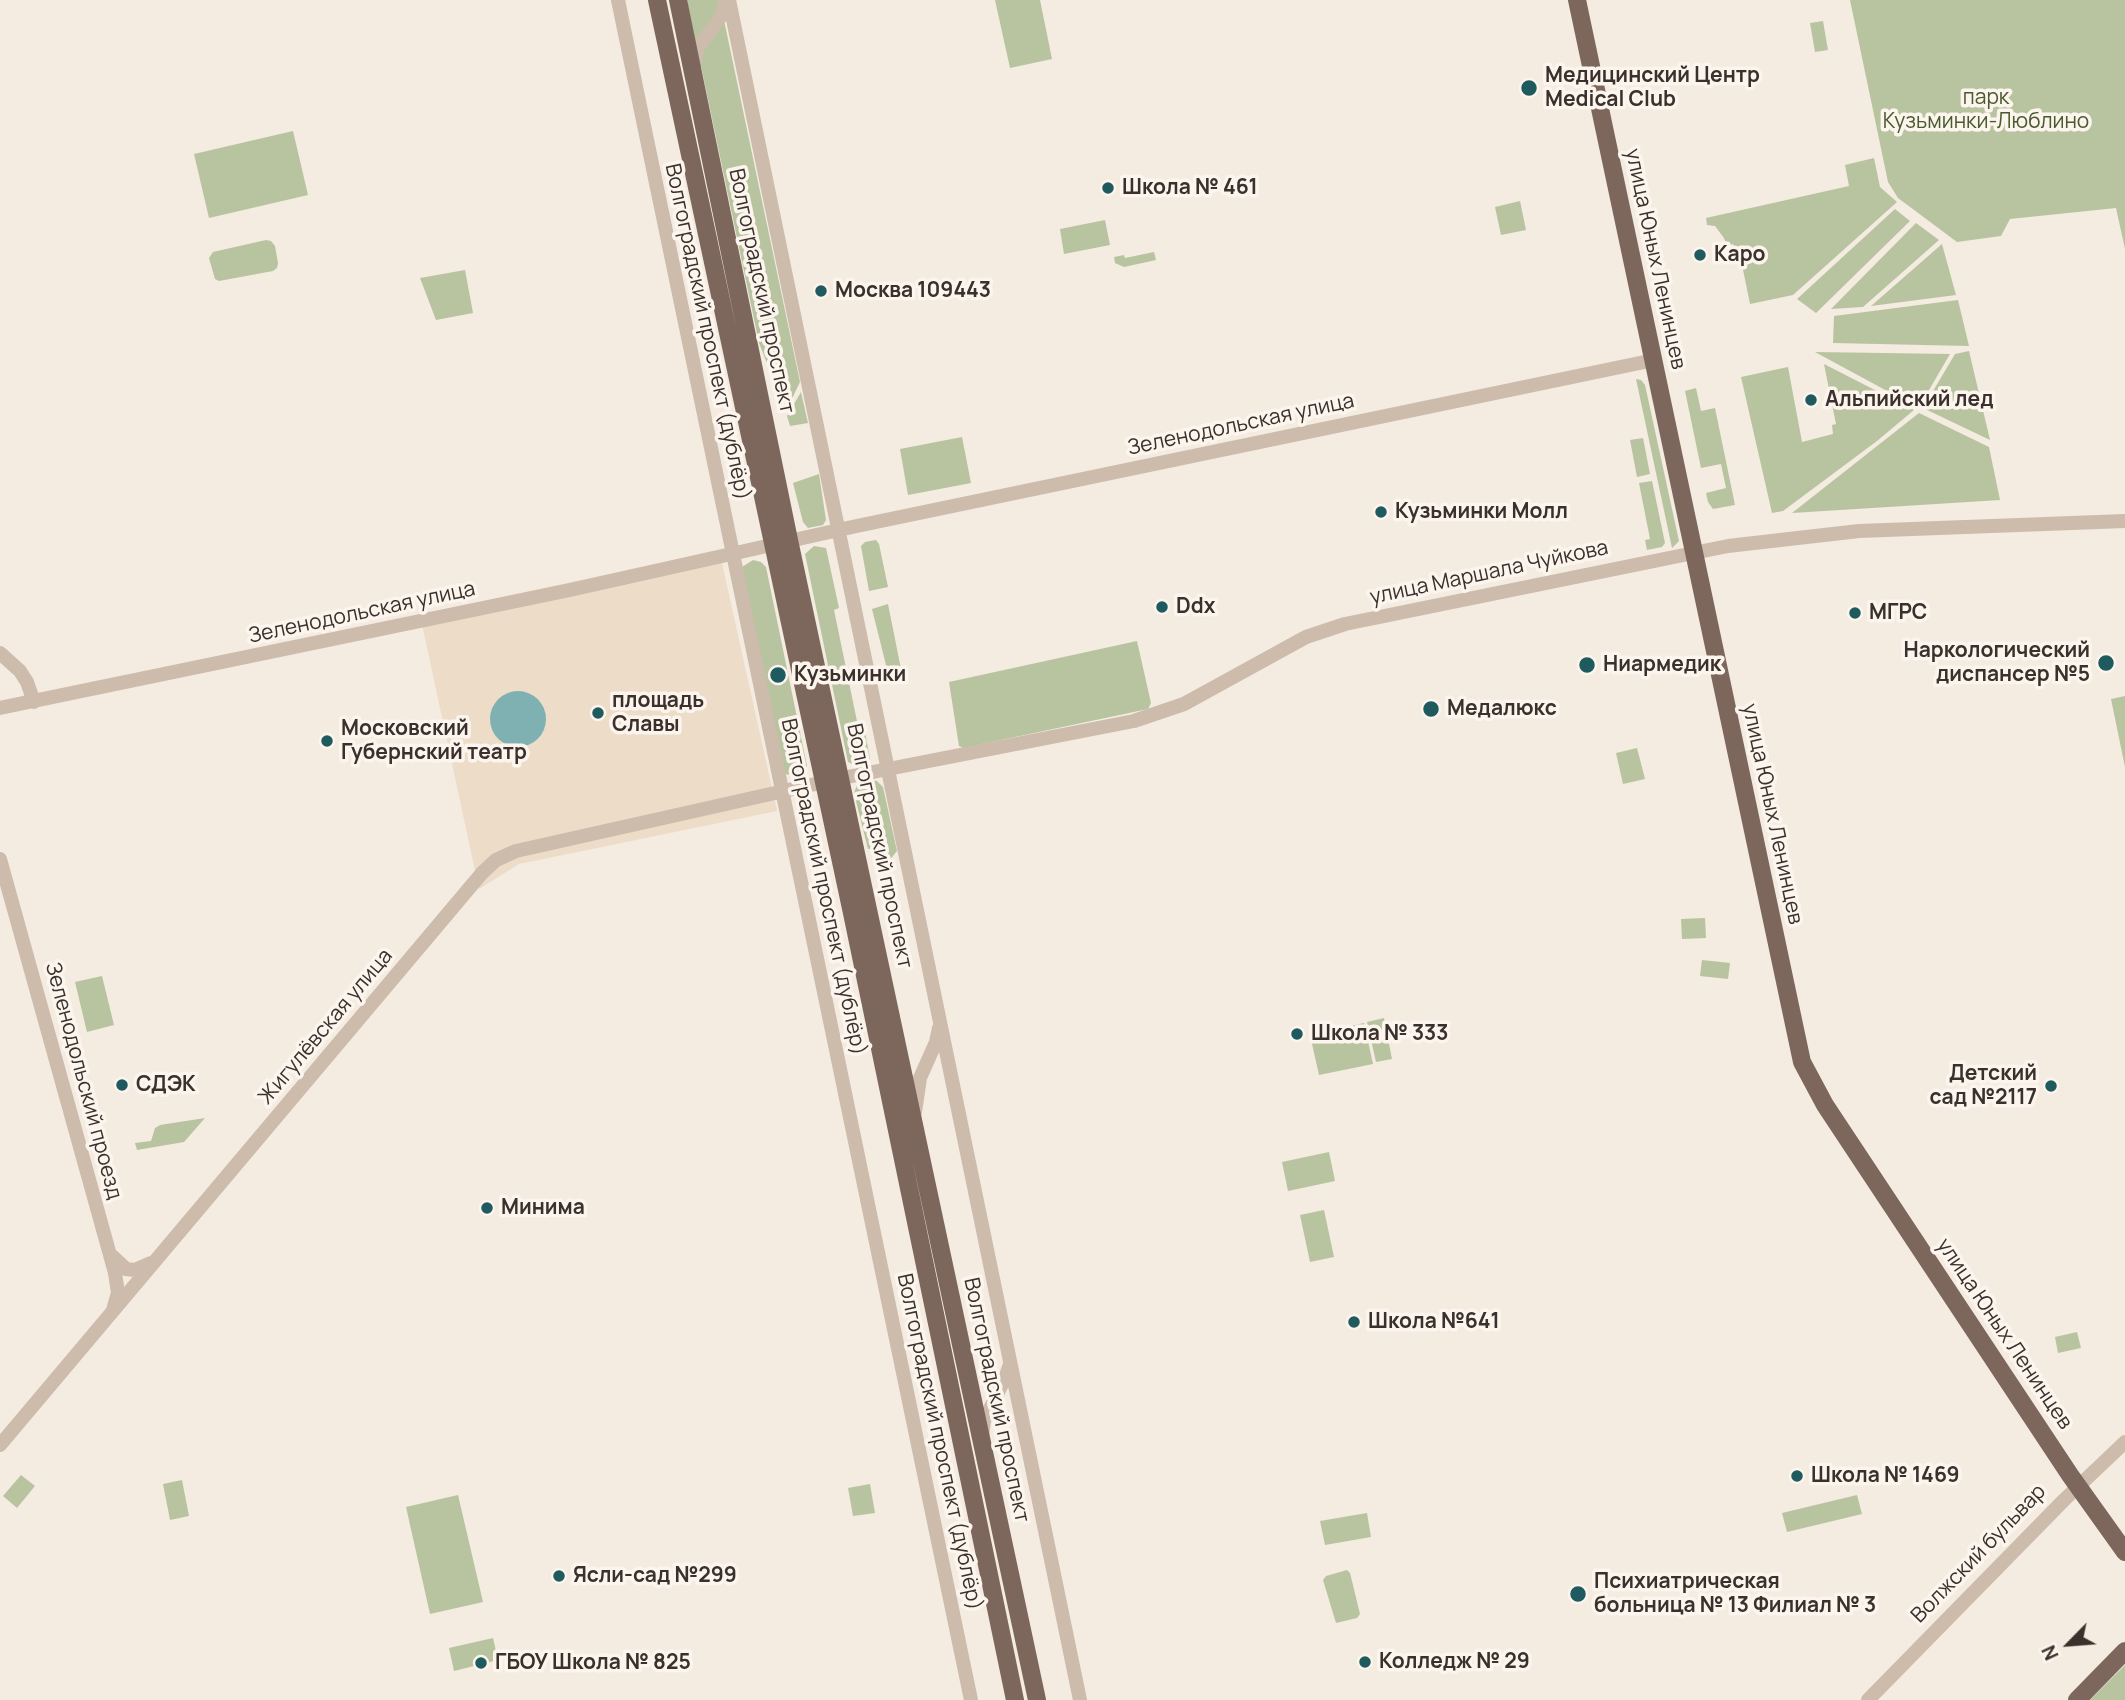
<!DOCTYPE html>
<html>
<head>
<meta charset="utf-8">
<style>
	body { margin:0 }
	#map { position:relative; width:2125px; height:1700px; overflow:hidden; background:#f4ebe1; font-family:Manrope,sans-serif }
	canvas { display:block }
	.north { position:absolute; left:2034px; top:1609px; width:70px; height:70px; -webkit-text-stroke:5px #fbf5ee; paint-order:stroke; rotate:245deg; font-size:19px; font-weight:700; line-height:28px; text-align:center; color:#3b302b }
	.north::after { content:''; display:block; margin:auto; width:24px; height:32px; background:#3b302b; clip-path:polygon(50% 0,100% 100%,50% 72%,0 100%) }
</style>
</head>
<body>
<div id="map">
<canvas width="2125" height="1700"></canvas>
<div class="north">N</div>
</div>
<script>
const g = document.querySelector('canvas').getContext('2d');
g.lineJoin = 'round';
function fill(path, color) {
  g.fillStyle = color;
  g.fill(path, 'evenodd');
}
function toPath(rows) {
  const path = new Path2D();
  for (const r of rows) {
    if (r.length === 3) {
      path.moveTo(r[0] + r[2], r[1]);
      path.arc(r[0], r[1], r[2], 0, 2 * Math.PI);
      continue;
    }
    path.moveTo(r[0], r[1]);
    for (let i = 2; i < r.length; i += 2) path.lineTo(r[i], r[i + 1]);
  }
  return path;
}
function stroke(path, color, width, dash) {
  g.strokeStyle = color;
  g.lineWidth = width;
  g.lineCap = dash ? 'butt' : 'round';
  g.setLineDash(dash || []);
  g.stroke(path);
}
function drawText(font, color, halo, rows, align = 'center') {
  g.font = font + ' Manrope,sans-serif';
  g.lineWidth = 7;
  g.setLineDash([]);
  g.textBaseline = 'middle';
  g.strokeStyle = halo;
  g.fillStyle = color;
  for (const [text, x, y, turn = 0] of rows) {
    g.save();
    g.translate(x, y);
    g.rotate((+turn || 0) * Math.PI / 180);
    g.textAlign = isNaN(turn) ? turn : align;
    if (halo) g.strokeText(text, 0, 0);
    g.fillText(text, 0, 0);
    g.restore();
  }
}
const green = toPath([
	[687,0,720,0,718,11,695,43],
	[995,0,1040,0,1052,59,1010,68],
	[1850,0,2125,0,2125,249,2116,208,2010,219,2001,236,1957,242,1898,198,1888,182],
	[724,20,800,382,787,409,780,372,771,373,759,343,700,61,702,52],
	[1823,21,1828,50,1815,52,1810,23],
	[293,131,308,195,209,218,194,154],
	[1874,158,1880,187,1897,202,1793,295,1750,304,1739,250,1735,250,1733,244,1727,246,1724,238,1715,226,1707,225,1706,218,1849,186,1845,165],
	[1520,201,1526,230,1501,235,1495,207],
	[1895,209,1910,221,1816,313,1797,299],
	[1105,220,1110,245,1064,254,1060,229],
	[1916,223,1939,240,1863,307,1831,309],
	[266,240,271,241,275,246,278,263,277,268,273,271,219,281,215,279,209,258,213,252],
	[1942,244,1956,295,1871,306],
	[1154,252,1156,260,1124,267,1115,263,1114,257,1124,255,1125,258],
	[465,270,473,313,436,320,420,278],
	[1958,300,1969,346,1833,343,1834,316],
	[1969,351,1990,440,1923,408,1955,354],
	[1815,352,1950,354,1922,402,1913,405],
	[1824,364,1914,410,1877,441,1783,511,1772,513,1741,377,1788,367,1802,442,1833,434,1832,425,1836,424],
	[1636,379,1641,380,1645,385,1679,541,1672,548],
	[1696,388,1701,411,1715,408,1735,505,1713,509,1708,502,1706,493,1726,488,1721,464,1701,468,1685,391],
	[801,392,808,423,790,426,787,416],
	[1919,413,1989,447,2000,500,1792,513],
	[962,437,971,483,908,495,900,449],
	[1643,438,1650,474,1637,477,1630,440],
	[819,474,826,520,823,525,808,528,803,522,793,483],
	[1652,481,1665,543,1662,547,1647,550,1645,540,1650,539,1639,483],
	[876,540,879,544,888,587,869,591,861,546,865,542],
	[814,546,826,548,839,608,834,610,858,726,864,726,870,759,866,766,861,768,848,762,805,554],
	[753,560,761,562,766,567,807,766,804,772,797,776,785,774,742,567],
	[888,604,903,679,890,681,872,609],
	[1137,641,1151,703,1148,709,963,748,959,746,949,682],
	[2125,696,2125,767,2111,699],
	[1637,748,1645,779,1623,784,1616,753],
	[871,780,877,781,883,787,897,851,883,868,877,848,868,849,854,793,857,785],
	[1705,918,1706,938,1682,939,1681,919],
	[1702,960,1730,963,1728,979,1700,976],
	[102,976,114,1025,87,1032,75,982],
	[1384,1018,1392,1059,1376,1062,1367,1022],
	[1364,1023,1373,1064,1319,1075,1310,1035],
	[205,1118,184,1142,137,1150,135,1143,151,1141,155,1128,160,1125],
	[1329,1152,1335,1181,1288,1191,1282,1162],
	[1324,1210,1334,1257,1310,1262,1300,1215],
	[2077,1332,2081,1348,2058,1353,2055,1337],
	[21,1475,35,1486,17,1508,3,1496],
	[182,1480,189,1516,170,1520,163,1484],
	[870,1484,875,1513,853,1516,848,1488],
	[458,1495,483,1602,430,1614,406,1507],
	[1857,1495,1862,1514,1787,1532,1782,1513],
	[1367,1513,1371,1537,1325,1545,1320,1521],
	[1347,1570,1350,1573,1360,1614,1357,1618,1336,1623,1323,1580,1326,1576],
	[493,1638,498,1660,454,1671,449,1648],
	[2125,1665,2125,1700,2090,1700]
]);
const plaza = toPath([
	[719,550,777,811,519,864,479,889,420,615]
]);
const water = toPath([
	[518,719,28]
]);
const minor = toPath([
	[618,0,971,1700],
	[729,0,1080,1700],
	[694,67,698,48,722,15,726,0],
	[0,653,20,671,27,682,34,702],
	[0,708,570,590,852,527,1654,360],
	[0,859,115,1273,118,1293,113,1310],
	[915,1112,920,1078,936,1042,939,1028],
	[112,1256,126,1269,135,1270,151,1263],
	[982,1436,984,1421,1006,1376,1010,1364],
	[0,1445,482,873,496,860,516,851,842,778,1134,721,1184,704,1306,637,1345,624,1728,546,1859,531,2125,521],
	[1868,1700,2064,1500,2125,1442]
]);
const major = toPath([
	[657,0,852,913,1015,1700],
	[678,0,789,540,1037,1700],
	[1577,0,1802,1062,1825,1105,2070,1475,2125,1552],
	[2077,1700,2125,1651]
]);
const markers = [
	[1529,88,9,"#1f5a5e"],
	[1108,188,7,"#1f5a5e"],
	[1700,255,7,"#1f5a5e"],
	[821,291,7,"#1f5a5e"],
	[1811,400,7,"#1f5a5e"],
	[1381,512,7,"#1f5a5e"],
	[1162,607,7,"#1f5a5e"],
	[1855,613,7,"#1f5a5e"],
	[2106,663,9,"#1f5a5e"],
	[1587,665,9,"#1f5a5e"],
	[778,675,9,"#1f5a5e"],
	[1431,709,9,"#1f5a5e"],
	[598,713,7,"#1f5a5e"],
	[327,741,7,"#1f5a5e"],
	[1297,1034,7,"#1f5a5e"],
	[122,1085,7,"#1f5a5e"],
	[2051,1086,7,"#1f5a5e"],
	[487,1208,7,"#1f5a5e"],
	[1354,1322,7,"#1f5a5e"],
	[1797,1476,7,"#1f5a5e"],
	[559,1576,7,"#1f5a5e"],
	[1578,1594,9,"#1f5a5e"],
	[1365,1662,7,"#1f5a5e"],
	[481,1663,7,"#1f5a5e"]
];
const poiNames = [
	["Медицинский Центр",1545,76],
	["Medical Club",1545,100],
	["Школа № 461",1122,188],
	["Kapo",1714,255],
	["Москва 109443",835,291],
	["Альпийский лед",1825,400],
	["Кузьминки Молл",1395,512],
	["Ddx",1176,607],
	["МГРС",1869,613],
	["Наркологический",2090,651,"right"],
	["диспансер №5",2090,675,"right"],
	["Ниармедик",1603,665],
	["Кузьминки",794,675],
	["площадь",612,701],
	["Славы",612,725],
	["Медалюкс",1447,709],
	["Московский",341,729],
	["Губернский театр",341,753],
	["Школа № 333",1311,1034],
	["Детский",2037,1074,"right"],
	["сад №2117",2037,1098,"right"],
	["СДЭК",136,1085],
	["Минима",501,1208],
	["Школа №641",1368,1322],
	["Школа № 1469",1811,1476],
	["Ясли-сад №299",573,1576],
	["Психиатрическая",1594,1582],
	["больница № 13 Филиал № 3",1594,1606],
	["Колледж № 29",1379,1662],
	["ГБОУ Школа № 825",495,1663]
];
const parkNames = [
	["парк",1986,98],
	["Кузьминки-Люблино",1986,122]
];
const streetNames = [
	["улица Юных Ленинцев",1655,259,78],
	["Волгоградский проспект",761,291,78],
	["Волгоградский проспект (дублёр)",707,332,78],
	["Зеленодольская улица",1241,425,-12],
	["улица Маршала Чуйкова",1489,573,-12],
	["Зеленодольская улица",362,613,-12],
	["улица Юных Ленинцев",1772,814,78],
	["Волгоградский проспект",879,846,78],
	["Волгоградский проспект (дублёр)",823,887,78],
	["Жигулёвская улица",326,1027,-50],
	["Зеленодольский проезд",83,1081,75],
	["улица Юных Ленинцев",2004,1334,56],
	["Волгоградский проспект",996,1400,78],
	["Волгоградский проспект (дублёр)",939,1442,78],
	["Волжский бульвар",1979,1554,-46]
];
fill(green, '#b8c4a0');
fill(plaza, '#ecdcc8');
fill(water, '#7fb0b2');
stroke(minor, '#cdbbac', 14);
stroke(major, '#7d675c', 18);
for (const [x, y, r, color] of markers) {
  const dot = new Path2D();
  dot.arc(x, y, r, 0, 2 * Math.PI);
  g.fillStyle = color;
  g.fill(dot);
  stroke(dot, '#fbf5ee', 2.5);
}
drawText('bold 21px', '#3b302b', '#fbf5ee', poiNames, 'left');
drawText('21px', '#4a5a2e', '#fbf5ee', parkNames);
drawText('21px', '#3b302b', '#fbf5ee', streetNames);
</script>
</body>
</html>
